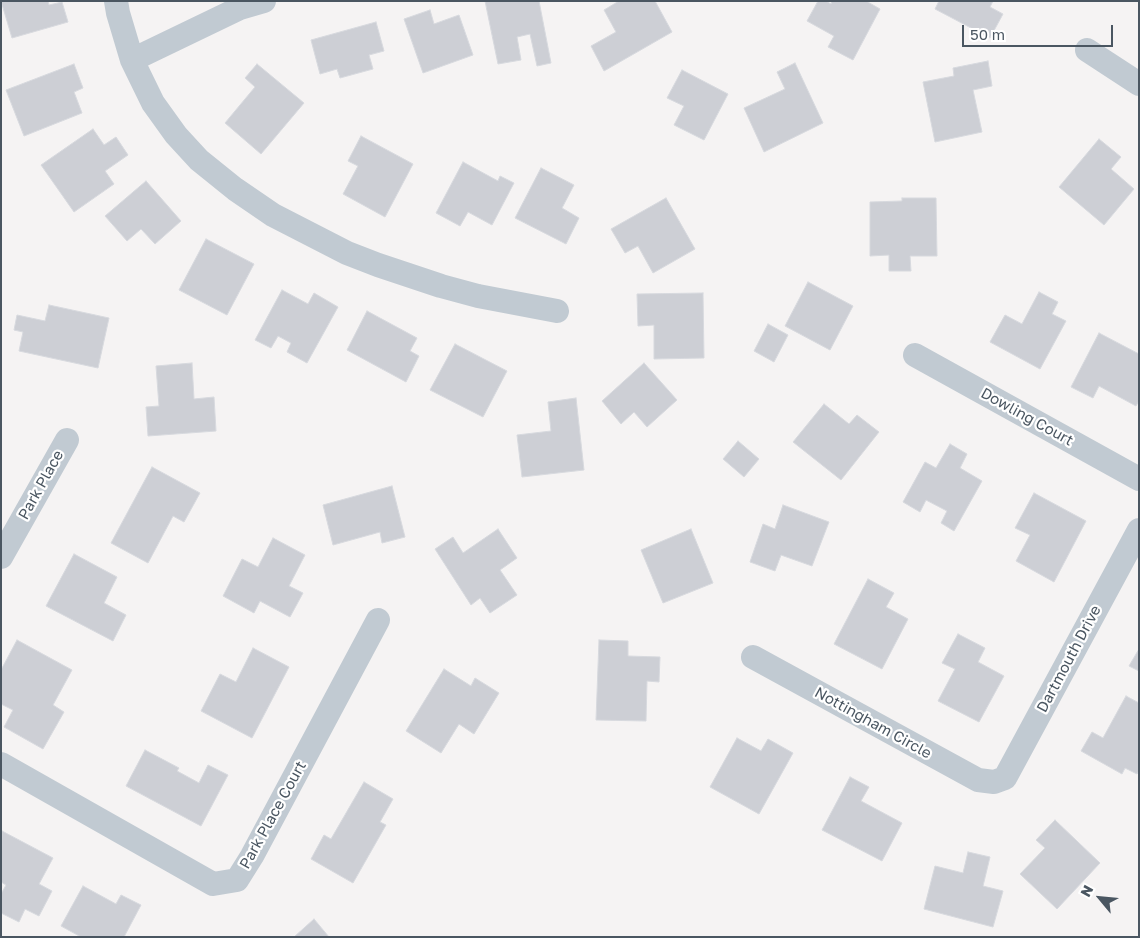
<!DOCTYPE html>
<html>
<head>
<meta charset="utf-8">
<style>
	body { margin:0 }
	#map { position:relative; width:1140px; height:938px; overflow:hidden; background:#f5f3f3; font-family:"Golos Text",sans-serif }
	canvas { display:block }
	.frame { position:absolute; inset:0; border:2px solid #4a5661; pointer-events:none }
	.north { position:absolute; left:1075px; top:873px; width:50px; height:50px; -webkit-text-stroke:4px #fff; paint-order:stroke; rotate:298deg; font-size:14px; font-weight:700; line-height:20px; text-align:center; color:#4a5661 }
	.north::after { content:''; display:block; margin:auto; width:18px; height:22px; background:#4a5661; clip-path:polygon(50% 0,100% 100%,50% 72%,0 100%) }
	.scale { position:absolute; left:962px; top:25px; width:151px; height:22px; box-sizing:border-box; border:2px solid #4a5661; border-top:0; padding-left:6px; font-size:15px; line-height:18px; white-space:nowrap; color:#4a5661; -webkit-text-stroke:4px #fff; paint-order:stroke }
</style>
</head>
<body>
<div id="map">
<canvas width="1140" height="938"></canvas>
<div class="frame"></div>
<div class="north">N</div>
<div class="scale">50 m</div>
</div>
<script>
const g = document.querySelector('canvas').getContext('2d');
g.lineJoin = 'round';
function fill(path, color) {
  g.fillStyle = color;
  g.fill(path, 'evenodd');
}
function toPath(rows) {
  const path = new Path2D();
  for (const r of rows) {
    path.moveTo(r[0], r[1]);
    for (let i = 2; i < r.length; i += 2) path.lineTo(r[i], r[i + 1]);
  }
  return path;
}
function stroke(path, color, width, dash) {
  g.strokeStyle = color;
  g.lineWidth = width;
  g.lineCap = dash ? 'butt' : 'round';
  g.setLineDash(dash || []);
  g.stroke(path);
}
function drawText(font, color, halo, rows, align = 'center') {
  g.font = font + ' "Golos Text",sans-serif';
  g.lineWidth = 4.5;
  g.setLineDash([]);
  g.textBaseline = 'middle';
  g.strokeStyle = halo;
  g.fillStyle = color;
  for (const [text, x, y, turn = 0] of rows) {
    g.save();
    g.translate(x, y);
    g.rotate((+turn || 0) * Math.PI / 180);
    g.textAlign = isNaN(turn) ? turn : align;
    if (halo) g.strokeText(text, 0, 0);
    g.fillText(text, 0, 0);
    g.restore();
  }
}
const building = toPath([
	[1,1,48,1,49,5,62,2,68,22,12,38,1,1],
	[485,1,539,1,551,63,537,66,530,34,517,37,521,60,498,64,485,1],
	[619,1,655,1,672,32,604,71,591,46,616,32,604,10,619,1],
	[818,1,826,1,831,4,832,1,866,1,880,9,853,60,828,47,834,36,807,21,818,1],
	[939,1,993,1,990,7,1003,14,990,38,935,9,939,1],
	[430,10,434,24,459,15,473,55,423,73,404,19,430,10],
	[376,22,384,51,369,55,373,69,340,78,337,69,320,74,311,40,376,22],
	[988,61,992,86,973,90,982,132,935,142,923,82,954,76,953,68,988,61],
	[795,63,823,123,764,152,744,108,785,89,777,72,795,63],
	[74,64,83,88,74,92,82,113,24,136,6,90,74,64],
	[257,64,304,103,261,154,225,123,255,87,245,78,257,64],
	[682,70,728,94,704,140,674,125,684,106,667,98,682,70],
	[93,129,104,145,116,137,128,155,105,171,114,184,74,212,41,165,93,129],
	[361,136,413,164,385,217,343,194,358,166,348,161,361,136],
	[1099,139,1121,157,1111,169,1134,189,1104,225,1059,187,1099,139],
	[463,162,498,181,500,176,514,183,492,225,468,212,460,226,436,213,463,162],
	[541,168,574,185,562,208,579,218,566,244,515,218,541,168],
	[146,181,181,221,155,244,141,229,127,241,105,216,146,181],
	[666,198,695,249,653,273,638,246,625,253,611,229,666,198],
	[902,198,936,198,937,256,910,256,911,271,889,271,889,255,870,256,870,202,902,201,902,198],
	[206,239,254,264,227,315,179,290,206,239],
	[808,282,853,306,830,350,785,326,808,282],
	[282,290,308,304,314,293,338,307,307,363,287,352,291,343,278,336,271,348,255,340,282,290],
	[1039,292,1058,302,1052,314,1066,321,1040,369,990,342,1005,315,1022,324,1039,292],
	[703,293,704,358,654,359,654,325,638,326,637,294,703,293],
	[49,305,109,318,98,368,19,351,23,332,14,330,17,315,45,321,49,305],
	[367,311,417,338,410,351,419,356,406,382,347,350,367,311],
	[768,324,788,335,774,362,754,351,768,324],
	[1099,333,1139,354,1139,401,1136,406,1099,386,1093,398,1071,387,1099,333],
	[455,344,507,371,483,417,430,390,455,344],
	[192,363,194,399,214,397,216,431,148,436,146,407,159,406,156,366,192,363],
	[644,363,677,400,647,427,634,412,621,424,602,401,644,363],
	[576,398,584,470,522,477,517,435,551,431,548,402,576,398],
	[824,404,849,424,857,415,879,432,841,480,793,442,824,404],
	[738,441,759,459,744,477,723,459,738,441],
	[950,444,967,454,960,468,982,481,954,531,941,523,947,511,926,500,920,512,903,502,925,462,936,468,950,444],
	[152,467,200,493,184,522,173,516,148,563,111,543,152,467],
	[392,486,405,537,382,543,380,532,333,545,323,505,392,486],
	[1034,493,1086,521,1054,582,1016,561,1030,535,1015,528,1034,493],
	[783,505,829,522,812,566,781,555,775,571,750,562,763,524,775,529,783,505],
	[498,529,517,558,500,570,517,595,490,613,480,598,471,605,435,549,453,537,463,553,498,529],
	[691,529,713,583,663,603,641,550,691,529],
	[273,538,305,555,289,586,303,593,290,617,260,601,254,613,223,596,242,559,258,567,273,538],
	[74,554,117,577,104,603,126,615,113,641,46,606,74,554],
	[868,579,894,593,886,607,908,619,882,669,834,644,868,579],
	[958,634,985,648,978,662,1004,676,979,722,938,701,955,669,942,663,958,634],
	[17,640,72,670,53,705,64,712,43,749,4,727,13,710,1,704,1,670,17,640],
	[599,640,628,641,628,656,660,657,659,682,647,681,646,721,596,720,599,640],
	[253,648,289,667,252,738,201,711,220,674,236,682,253,648],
	[1139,649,1139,671,1129,666,1139,649],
	[444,669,471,686,475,678,499,693,474,734,459,724,441,753,406,731,444,669],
	[1126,696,1139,703,1139,771,1137,774,1125,768,1122,774,1081,751,1092,732,1103,738,1126,696],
	[737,738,761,751,768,739,793,753,759,814,710,787,737,738],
	[145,750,179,768,177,771,199,783,208,765,228,775,201,826,126,786,145,750],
	[850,777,869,787,861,801,902,823,882,861,822,830,850,777],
	[364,782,393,799,380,822,386,825,353,883,311,859,324,835,331,839,364,782],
	[1055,820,1100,863,1057,909,1020,874,1045,848,1036,840,1055,820],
	[2,831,53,858,39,884,52,891,39,916,25,909,19,922,1,913,1,894,6,885,1,882,2,831],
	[968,852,990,857,983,886,1003,891,993,927,924,909,935,866,963,873,968,852],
	[83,886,116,904,121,895,141,905,124,937,81,937,61,926,83,886],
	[314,919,329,937,294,937,314,919]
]);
const street = toPath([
	[116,1,118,13,132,60,153,103,176,135,199,160,235,189,273,215,347,253,378,265,441,286,478,296,557,311],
	[1087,50,1139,84],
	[132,60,240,8,264,1],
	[915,355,1139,479],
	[1,557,67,440],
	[753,657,978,780,994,782,1005,778,1139,530],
	[1,764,213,884,237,880,252,856,378,620]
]);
const streetNames = [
	["Dowling Court",1027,417,29],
	["Park Place",41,485,-61],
	["Dartmouth Drive",1069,659,-62],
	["Nottingham Circle",873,723,29],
	["Park Place Court",273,815,-61]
];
fill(building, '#cdcfd5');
stroke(building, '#d7d9de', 1);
stroke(street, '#c1cad2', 24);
drawText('15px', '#4a5661', '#fff', streetNames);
</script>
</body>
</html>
